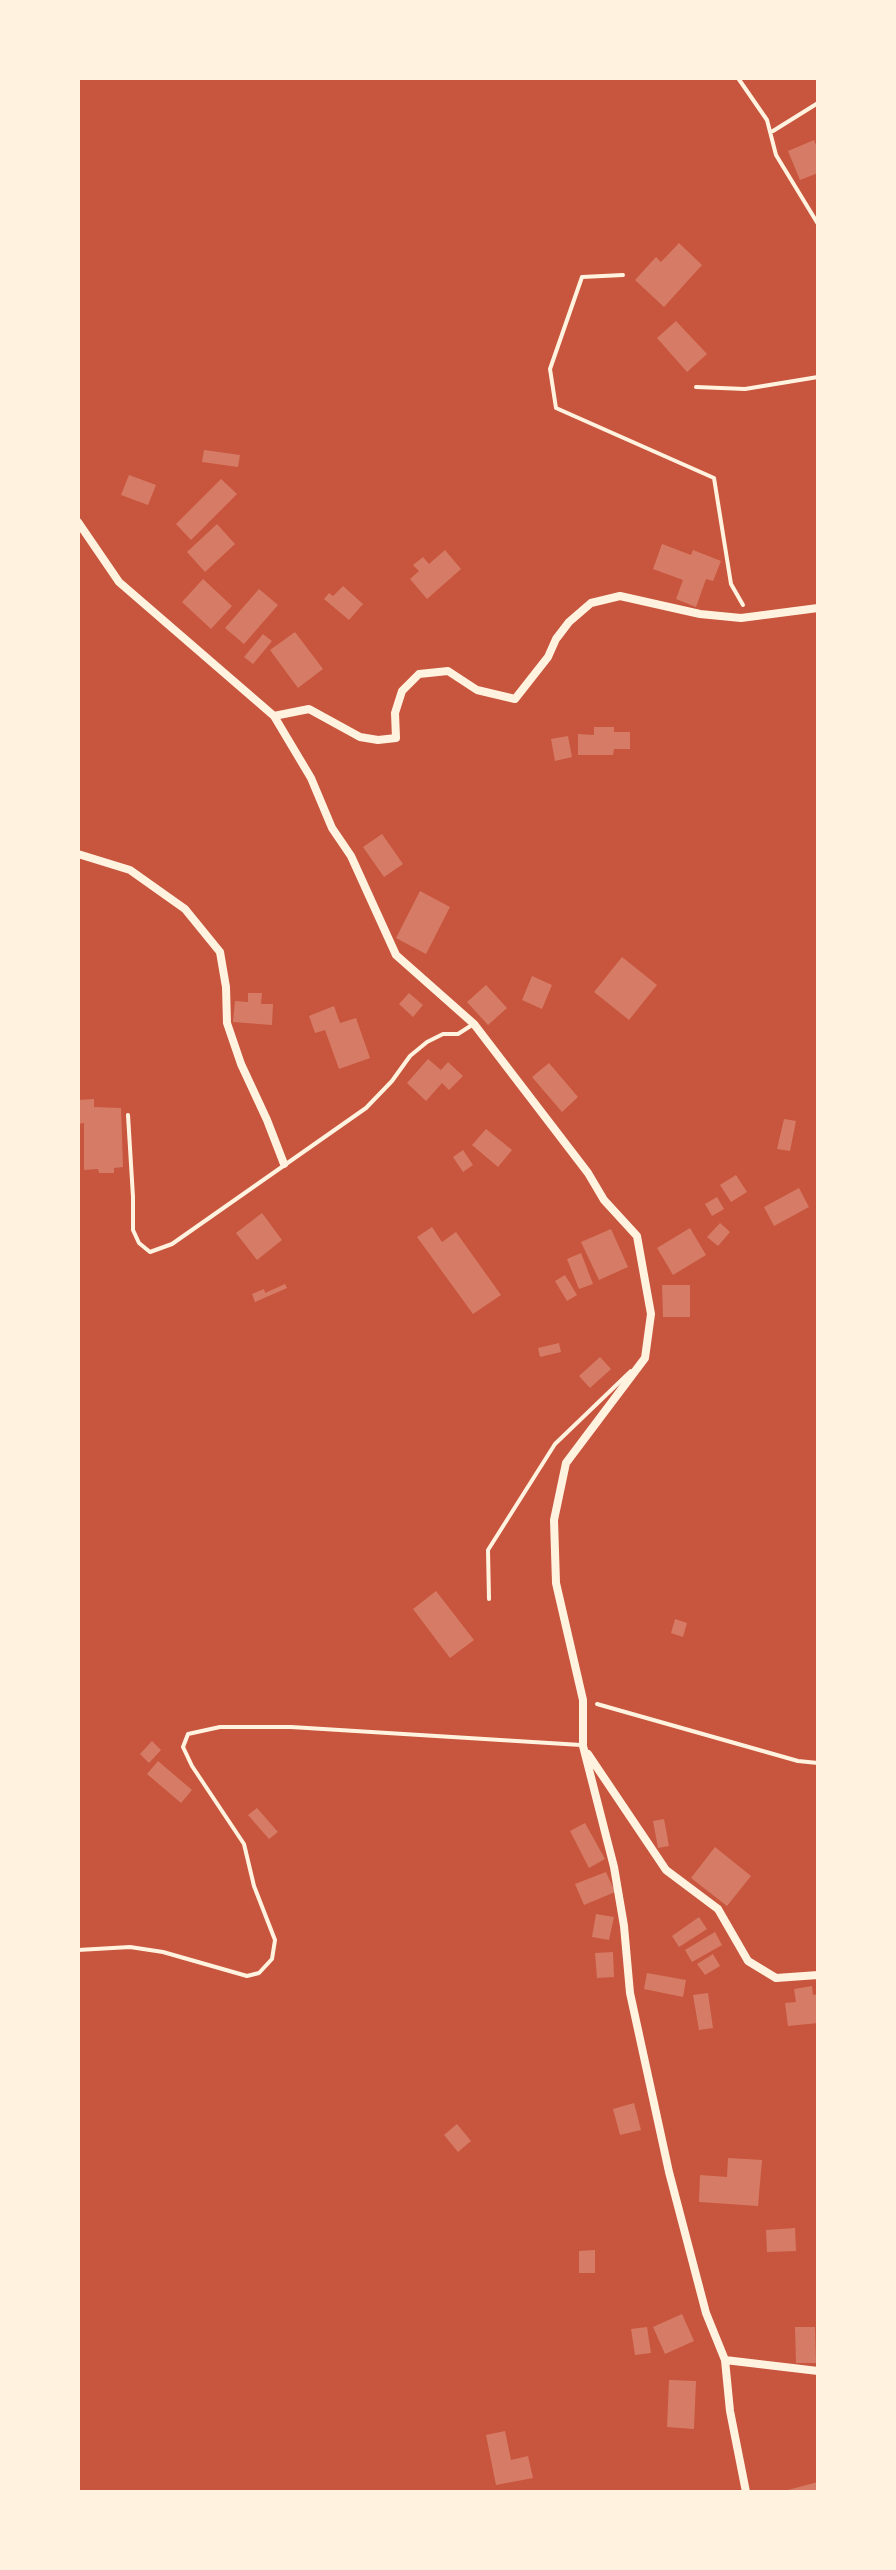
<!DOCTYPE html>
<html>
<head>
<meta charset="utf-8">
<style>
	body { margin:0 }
	#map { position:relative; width:896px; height:2570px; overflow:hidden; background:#c8553d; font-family:Merriweather,serif }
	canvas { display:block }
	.frame { position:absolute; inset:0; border:80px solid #fff3e0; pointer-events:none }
</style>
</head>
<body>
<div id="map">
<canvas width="896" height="2570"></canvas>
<div class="frame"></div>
</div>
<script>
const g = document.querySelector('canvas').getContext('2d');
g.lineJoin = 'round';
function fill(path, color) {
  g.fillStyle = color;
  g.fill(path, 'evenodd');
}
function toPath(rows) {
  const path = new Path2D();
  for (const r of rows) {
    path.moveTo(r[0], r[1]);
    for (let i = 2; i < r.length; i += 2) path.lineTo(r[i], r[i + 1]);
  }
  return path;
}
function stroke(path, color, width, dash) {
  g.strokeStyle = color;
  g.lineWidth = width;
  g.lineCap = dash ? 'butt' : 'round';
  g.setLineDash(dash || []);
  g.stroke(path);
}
const building = toPath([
	[814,140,818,150,818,173,800,180,788,151],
	[679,243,702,265,664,307,635,280,656,257,661,262],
	[676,321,707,354,687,372,657,338],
	[204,450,240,455,238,467,202,462],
	[129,475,156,485,148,505,121,495],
	[221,479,237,494,191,540,176,524],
	[217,524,235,544,205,572,187,552],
	[662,544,691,555,693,550,721,561,713,581,706,579,696,607,676,599,683,580,653,569],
	[445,550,461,569,427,599,410,579,419,571,413,565,423,557,429,564],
	[203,579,232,606,211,629,182,602],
	[343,586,363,604,349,620,324,599,329,593,333,596],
	[259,589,278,605,244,644,225,628],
	[295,632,323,669,298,688,270,650],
	[263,634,272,641,253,664,244,657],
	[594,727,614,727,614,732,630,732,630,749,614,749,613,755,578,755,578,734,594,735],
	[568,736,572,757,555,761,551,739],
	[382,834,403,864,384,877,363,847],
	[420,891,450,907,426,954,396,938],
	[622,957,657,985,629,1020,594,992],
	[532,976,552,985,542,1009,522,1000],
	[486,985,507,1008,488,1025,467,1002],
	[248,993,262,993,261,1004,273,1004,272,1025,233,1022,235,1001,248,1002],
	[409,993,423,1005,413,1017,399,1004],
	[334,1006,340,1023,356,1018,370,1058,339,1069,325,1030,315,1033,309,1016],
	[428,1059,441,1070,448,1062,463,1076,449,1090,442,1083,426,1101,407,1083],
	[549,1063,578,1097,562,1112,532,1077],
	[94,1099,94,1107,121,1108,123,1167,114,1168,114,1173,99,1173,98,1169,84,1170,84,1123,78,1124,78,1100],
	[784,1119,796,1121,790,1151,777,1149],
	[486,1129,512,1150,498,1167,472,1145],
	[463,1150,473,1165,463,1172,453,1157],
	[736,1175,747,1192,731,1202,720,1185],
	[799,1188,809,1207,774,1226,764,1207],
	[717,1197,724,1209,712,1216,705,1204],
	[262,1213,282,1240,257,1260,236,1233],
	[720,1223,730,1232,718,1246,707,1237],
	[432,1227,442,1242,456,1232,501,1295,473,1314,417,1237],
	[690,1228,706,1255,673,1275,657,1248],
	[611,1229,628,1267,599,1280,581,1242],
	[581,1253,593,1284,579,1289,567,1259],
	[565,1275,577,1295,567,1301,555,1281],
	[285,1284,287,1288,255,1302,252,1294,264,1289,265,1293],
	[662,1285,690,1285,690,1317,663,1317],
	[559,1343,561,1352,540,1357,538,1348],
	[600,1357,611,1369,590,1388,579,1376],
	[436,1591,474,1640,450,1658,413,1609],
	[675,1619,687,1623,683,1637,671,1633],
	[152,1741,161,1750,149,1763,140,1754],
	[158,1761,192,1790,181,1803,147,1774],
	[257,1808,278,1832,269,1839,248,1815],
	[664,1819,669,1846,658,1848,653,1821],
	[585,1823,605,1859,589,1868,570,1831],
	[715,1847,751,1876,727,1906,691,1878],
	[606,1872,615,1892,584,1905,575,1884],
	[596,1914,614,1917,609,1940,592,1937],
	[699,1917,707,1929,679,1947,672,1936],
	[715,1932,722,1945,692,1962,685,1950],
	[613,1952,614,1977,597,1978,595,1953],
	[713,1954,720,1966,705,1975,697,1964],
	[647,1973,686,1980,683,1997,644,1989],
	[812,1986,813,1995,818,1994,818,2023,788,2026,785,2003,796,2002,794,1989],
	[708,1993,713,2028,699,2030,693,1995],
	[634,2103,641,2130,620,2135,613,2109],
	[457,2124,471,2141,458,2152,444,2135],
	[728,2158,762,2160,758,2206,699,2202,700,2175,727,2177],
	[795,2228,796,2251,767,2252,766,2230],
	[595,2250,595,2273,579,2273,579,2251],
	[682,2314,694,2341,665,2354,653,2327],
	[647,2327,651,2353,635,2355,631,2329],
	[795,2327,815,2327,816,2363,796,2363],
	[669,2380,696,2381,694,2429,667,2427],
	[505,2431,511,2460,528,2456,533,2478,496,2485,486,2435],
	[818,2482,818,2492,784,2492,784,2491]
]);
const path = toPath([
	[738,78,767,120,776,155,818,224],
	[773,131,818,103],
	[623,275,582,277,550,369,556,408,714,478,731,584,743,605],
	[696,387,745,389,818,377],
	[818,1168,818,1169],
	[597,1704,798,1761,818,1763]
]);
const service = toPath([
	[128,1115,133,1197,133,1230,139,1243,150,1252,172,1244,366,1108,392,1081,410,1056,427,1042,443,1034,458,1034,472,1025],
	[489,1599,488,1550,555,1444,631,1371],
	[78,1950,130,1947,163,1952,247,1976,259,1973,272,1959,275,1940,254,1886,244,1844,192,1766,183,1747,188,1734,220,1727,291,1727,581,1745]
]);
const minor = toPath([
	[78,522,119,582,274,716,311,778,332,828,351,856,396,955,474,1024,588,1173,604,1200,637,1236,651,1314,645,1358,566,1463,554,1520,556,1583,583,1700,583,1746,614,1867,624,1926,630,1993,669,2172,706,2313,725,2360,730,2411,746,2492],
	[274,716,309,709,360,737,378,740,396,738,395,713,402,691,419,674,448,671,477,690,515,699,548,657,556,639,569,622,591,603,620,596,700,614,741,618,818,608],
	[78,854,130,870,185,909,220,952,226,987,227,1023,241,1064,267,1120,284,1164],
	[588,1754,666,1870,718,1909,748,1961,776,1978,818,1975],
	[725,2360,818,2371]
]);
fill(building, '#d67c66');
stroke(path, '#fff3e0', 4);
stroke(service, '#fff3e0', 4);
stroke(minor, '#fff3e0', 8);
</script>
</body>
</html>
